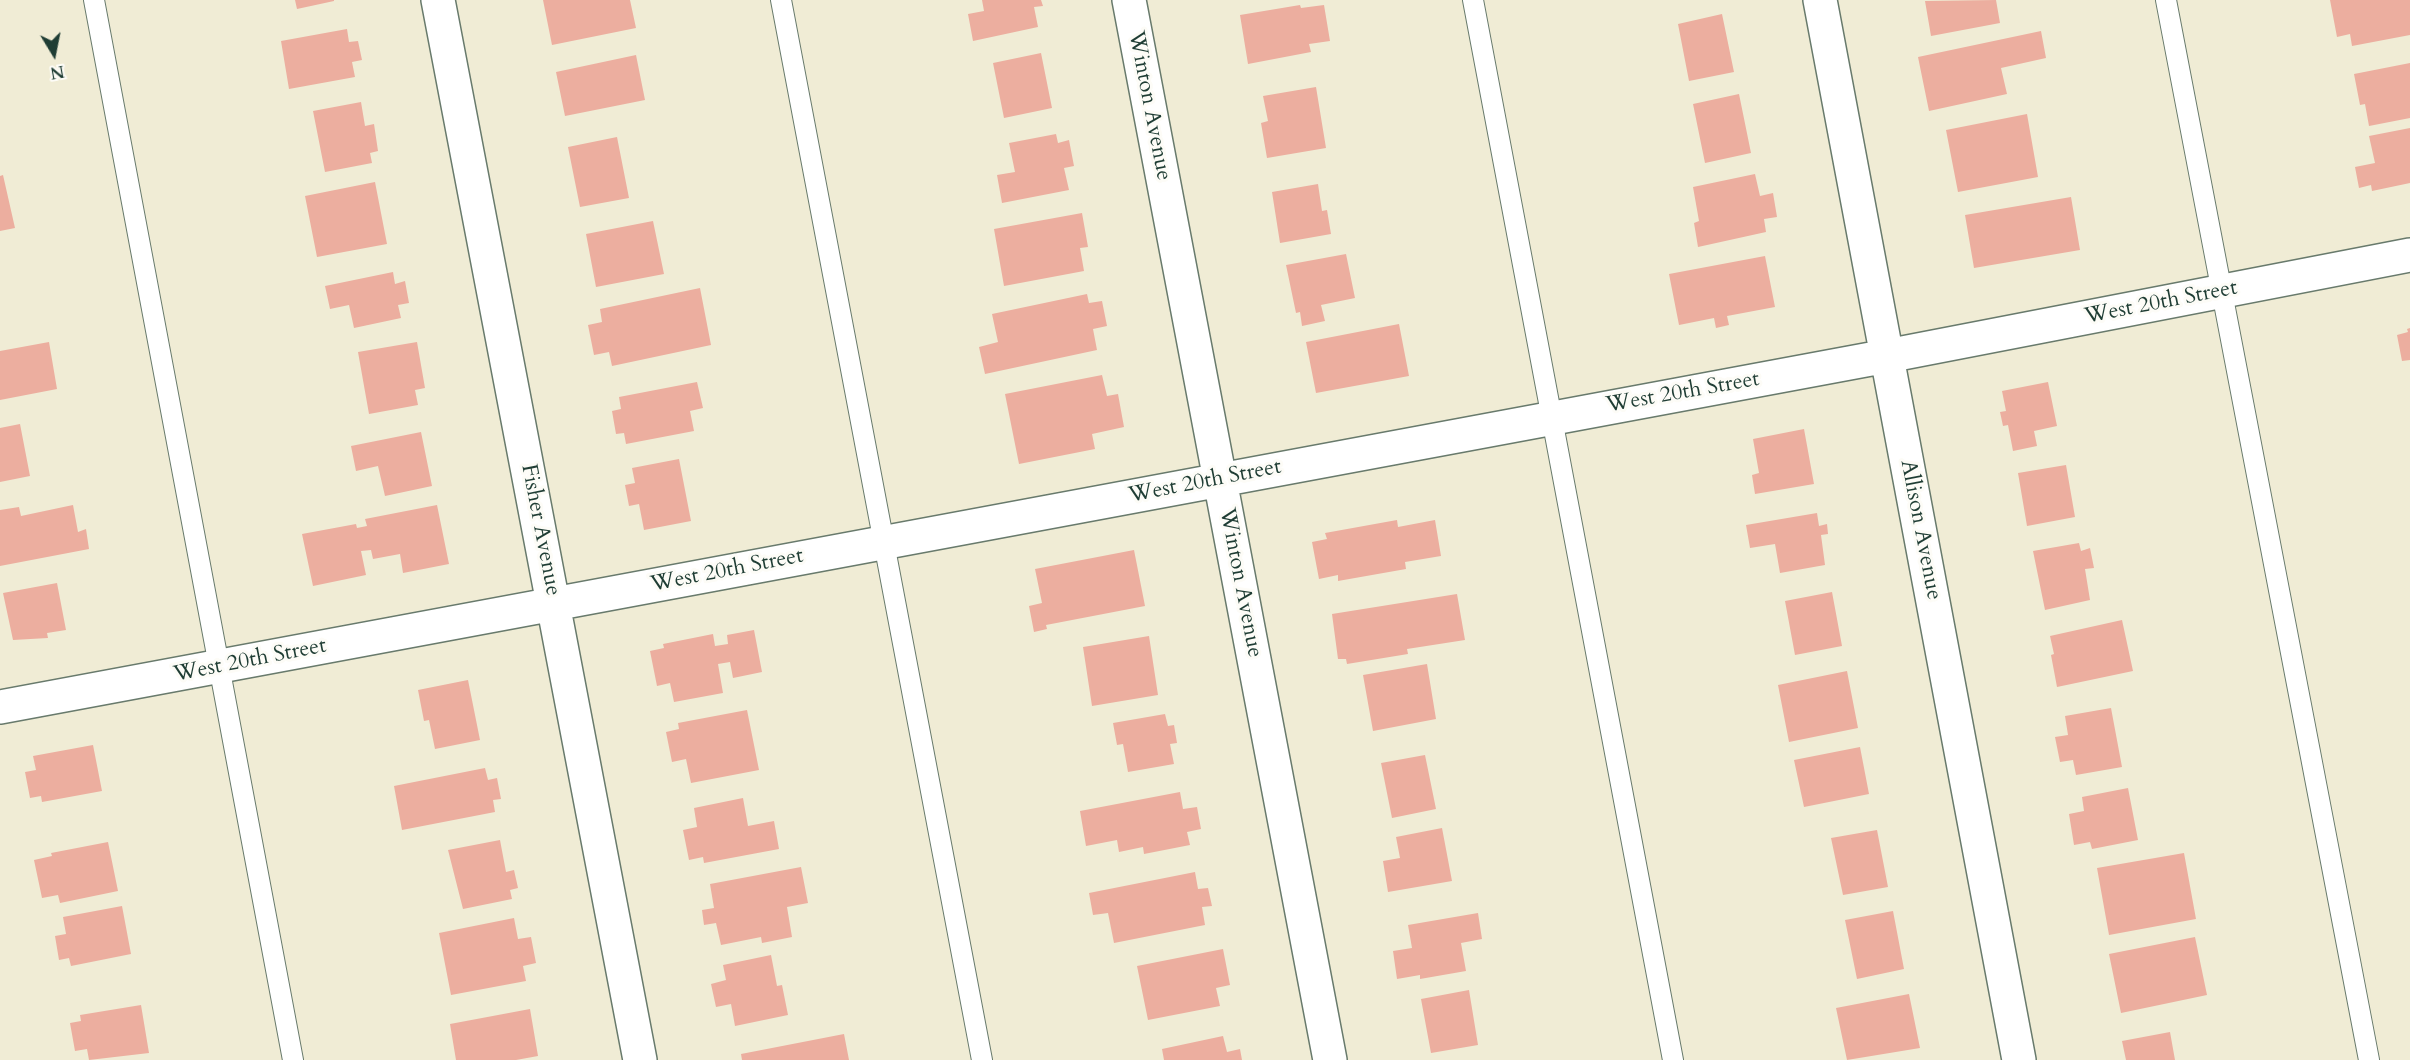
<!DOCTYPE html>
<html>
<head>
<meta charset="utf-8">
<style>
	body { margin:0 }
	#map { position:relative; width:2410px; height:1060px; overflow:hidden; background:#f0ecd5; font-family:Cardo,serif }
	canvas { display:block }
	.north { position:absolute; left:24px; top:24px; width:60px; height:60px; -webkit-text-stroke:4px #fdfcf7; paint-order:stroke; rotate:170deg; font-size:16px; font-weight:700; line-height:24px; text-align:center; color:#1f3d34 }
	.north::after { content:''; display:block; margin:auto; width:21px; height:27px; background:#1f3d34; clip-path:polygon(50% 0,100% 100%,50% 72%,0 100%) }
</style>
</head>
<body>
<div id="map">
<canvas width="2410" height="1060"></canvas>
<div class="north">N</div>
</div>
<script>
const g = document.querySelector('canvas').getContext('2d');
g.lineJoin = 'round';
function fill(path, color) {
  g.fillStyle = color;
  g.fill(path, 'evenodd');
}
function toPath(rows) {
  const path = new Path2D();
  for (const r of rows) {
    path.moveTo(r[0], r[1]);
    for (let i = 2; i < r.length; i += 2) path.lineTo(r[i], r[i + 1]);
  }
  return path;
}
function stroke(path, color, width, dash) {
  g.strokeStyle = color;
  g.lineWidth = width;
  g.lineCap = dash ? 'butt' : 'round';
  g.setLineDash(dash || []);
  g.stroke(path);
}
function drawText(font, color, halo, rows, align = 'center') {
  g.font = font + ' Cardo,serif';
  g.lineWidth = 6;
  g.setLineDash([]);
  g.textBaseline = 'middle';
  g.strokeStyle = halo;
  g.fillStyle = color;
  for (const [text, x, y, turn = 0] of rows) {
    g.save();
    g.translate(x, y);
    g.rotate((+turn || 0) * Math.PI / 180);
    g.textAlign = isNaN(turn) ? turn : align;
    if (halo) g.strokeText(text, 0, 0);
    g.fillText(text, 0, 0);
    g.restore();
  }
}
const building = toPath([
	[295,0,334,0,334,1,297,9],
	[543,0,630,0,636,28,552,45],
	[982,0,1041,0,1043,6,1034,7,1038,27,973,41,968,14,984,11],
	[1996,0,2000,23,1931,36,1925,1],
	[2330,0,2410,0,2410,35,2352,46,2350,34,2337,37],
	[1300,5,1301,8,1324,5,1330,41,1309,44,1311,52,1248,64,1240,15],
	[1722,14,1734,72,1689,81,1678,24],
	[347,29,349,42,358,41,362,60,352,62,355,77,289,89,281,41],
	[2041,31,2046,58,2001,68,2007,94,1929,111,1918,57],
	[1041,53,1052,108,1004,118,993,63],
	[636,55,645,100,565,116,556,72],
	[2410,63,2410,118,2369,126,2365,104,2360,105,2354,74],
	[1316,87,1326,148,1267,158,1261,123,1268,121,1263,96],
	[1739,94,1751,153,1705,163,1693,104],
	[361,102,365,126,374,124,378,151,370,153,372,163,325,172,313,111],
	[2027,114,2038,177,1958,192,1946,130],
	[2410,128,2410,183,2372,191,2371,185,2359,188,2355,167,2375,163,2369,136],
	[1056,134,1058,143,1069,140,1074,166,1064,168,1069,190,1002,203,997,175,1015,172,1009,143],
	[617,137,629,198,580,207,568,147],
	[1755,174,1760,196,1773,193,1777,217,1764,219,1766,232,1698,247,1694,223,1699,221,1693,187],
	[3,175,15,228,0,231,0,176],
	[375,182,387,244,317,257,305,196],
	[1318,184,1322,211,1327,210,1331,234,1280,243,1272,192],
	[2071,197,2080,250,1974,268,1965,215],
	[1082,213,1088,247,1080,248,1084,271,1004,286,994,229],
	[653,221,664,274,596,287,586,234],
	[1346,254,1355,298,1321,305,1325,321,1302,326,1300,312,1296,313,1286,265],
	[1765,256,1775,307,1727,316,1729,325,1716,328,1714,318,1679,325,1669,274],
	[393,272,395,284,405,281,409,303,398,305,401,318,354,328,349,305,330,309,325,286],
	[700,288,711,345,612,366,609,352,594,355,588,325,602,322,600,309],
	[1087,294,1089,303,1102,301,1107,326,1093,329,1097,350,985,374,979,347,998,342,992,314],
	[1399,324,1409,376,1316,393,1306,342],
	[2410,328,2410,360,2402,361,2397,335,2408,332,2407,329],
	[49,342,57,389,0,400,0,351],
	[417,342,425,388,415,390,418,405,369,414,358,352],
	[1102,375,1107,396,1118,394,1124,427,1092,434,1095,449,1019,464,1005,394],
	[697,382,703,408,690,411,694,431,626,444,624,433,616,434,612,411,621,409,619,397],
	[2048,382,2057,426,2034,431,2037,446,2013,451,2008,425,2003,426,2000,412,2006,411,2002,391],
	[20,424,30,476,0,482,0,428],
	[1804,429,1814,484,1755,494,1752,475,1759,473,1753,439],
	[421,432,432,486,385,496,378,466,356,471,351,446],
	[679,459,691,521,644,530,639,504,629,506,625,485,635,483,632,468],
	[2066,465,2075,517,2027,526,2018,473],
	[73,505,78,532,86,529,89,549,0,566,0,510,19,507,21,516],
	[437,505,449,564,403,573,400,554,373,559,371,550,361,551,366,575,313,586,302,534,356,524,357,528,367,526,365,519],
	[1817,513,1819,526,1827,524,1828,534,1821,535,1825,565,1780,573,1775,544,1750,548,1746,525],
	[1397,520,1398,527,1435,520,1441,556,1405,562,1406,569,1338,581,1338,575,1319,579,1312,542,1327,539,1325,533],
	[2079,543,2081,551,2090,548,2094,568,2085,569,2090,600,2045,610,2033,551],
	[1134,550,1145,606,1046,625,1047,629,1034,632,1029,606,1042,603,1035,569],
	[57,583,66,630,47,633,48,638,13,640,3,593],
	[1832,592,1842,646,1795,655,1785,601],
	[1457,594,1465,640,1407,649,1408,654,1347,664,1346,659,1338,659,1332,614],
	[2122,620,2133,671,2057,687,2051,655,2054,654,2050,636],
	[754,630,762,672,733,678,730,662,718,664,723,693,674,702,670,683,657,686,650,651,664,648,663,644,713,634,715,646,728,644,727,635],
	[1149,636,1158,695,1092,706,1083,647],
	[1427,664,1436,719,1373,731,1363,675],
	[1847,671,1858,728,1789,742,1778,685],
	[468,680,480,740,435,749,429,720,424,721,418,690],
	[2111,708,2122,767,2076,775,2073,760,2060,762,2055,737,2068,735,2065,716],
	[747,710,759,770,691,783,686,759,672,762,666,732,679,729,678,723],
	[1165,714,1168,726,1174,725,1177,743,1170,744,1174,764,1128,772,1123,744,1117,745,1113,723],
	[93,745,102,791,42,802,41,796,30,798,25,772,36,770,33,756],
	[1860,747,1869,794,1804,807,1794,760],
	[1425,755,1436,809,1392,818,1381,763],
	[485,768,488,780,497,778,501,799,493,800,495,812,402,830,394,786],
	[2128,788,2138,840,2092,849,2090,842,2074,845,2069,814,2084,811,2082,797],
	[1180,792,1183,809,1197,807,1201,829,1187,832,1190,845,1144,854,1143,847,1119,852,1117,840,1086,846,1080,811],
	[743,798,748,826,774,821,779,849,704,863,703,857,689,860,683,830,697,827,694,808],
	[1442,828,1452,881,1388,892,1383,861,1400,858,1396,837],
	[1877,830,1888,887,1843,895,1831,838],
	[500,840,506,872,514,870,518,888,510,890,512,899,463,909,448,850],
	[108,842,118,891,60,903,58,895,42,898,34,860,52,856,51,853],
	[2184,853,2196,919,2109,935,2097,868],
	[801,867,808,903,787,907,792,937,762,943,761,937,721,945,716,923,704,925,702,910,714,908,710,884],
	[1195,872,1198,889,1208,888,1212,906,1202,907,1205,925,1114,943,1108,913,1093,915,1089,893],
	[122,906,131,954,71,966,69,958,59,960,55,936,66,934,63,917],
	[1893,911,1904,969,1857,979,1845,920],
	[1478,913,1482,939,1461,943,1466,971,1420,979,1420,975,1397,979,1393,951,1412,948,1408,925],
	[514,918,518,939,531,937,536,963,523,966,526,981,451,995,439,933],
	[2195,937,2207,995,2121,1013,2109,954],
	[1223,949,1230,985,1216,988,1220,1006,1148,1020,1137,966],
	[771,955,777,986,782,985,788,1015,735,1026,731,1004,716,1007,711,984,726,980,723,965],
	[1469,990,1478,1045,1431,1053,1421,999],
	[1909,994,1920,1048,1847,1060,1836,1008],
	[141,1005,149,1053,89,1060,87,1049,75,1051,70,1023,81,1021,80,1015],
	[530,1009,538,1056,516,1060,456,1060,450,1024],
	[2170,1032,2175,1060,2126,1060,2122,1041],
	[844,1034,849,1060,742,1060,741,1054],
	[1223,1036,1227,1052,1240,1049,1242,1060,1164,1060,1162,1049]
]);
const service = toPath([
	[94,0,293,1060],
	[781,0,982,1060],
	[1473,0,1673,1060],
	[2166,0,2369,1060]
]);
const minor = toPath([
	[438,0,640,1060],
	[1129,0,1330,1060],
	[1820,0,2019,1060],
	[0,707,1887,356,2410,255]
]);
const streetNames = [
	["Winton Avenue",1149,106,79],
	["West 20th Street",2161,303,-11],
	["West 20th Street",1683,393,-10],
	["West 20th Street",1205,482,-11],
	["Fisher Avenue",540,530,79],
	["Allison Avenue",1920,530,79],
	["West 20th Street",727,571,-11],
	["Winton Avenue",1240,583,79],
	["West 20th Street",250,661,-11]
];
fill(building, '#ecae9f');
stroke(service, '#687a6c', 22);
stroke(minor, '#687a6c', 36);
stroke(service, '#fff', 20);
stroke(minor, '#fff', 33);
drawText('22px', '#1f3d34', '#fdfcf7', streetNames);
</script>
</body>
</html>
